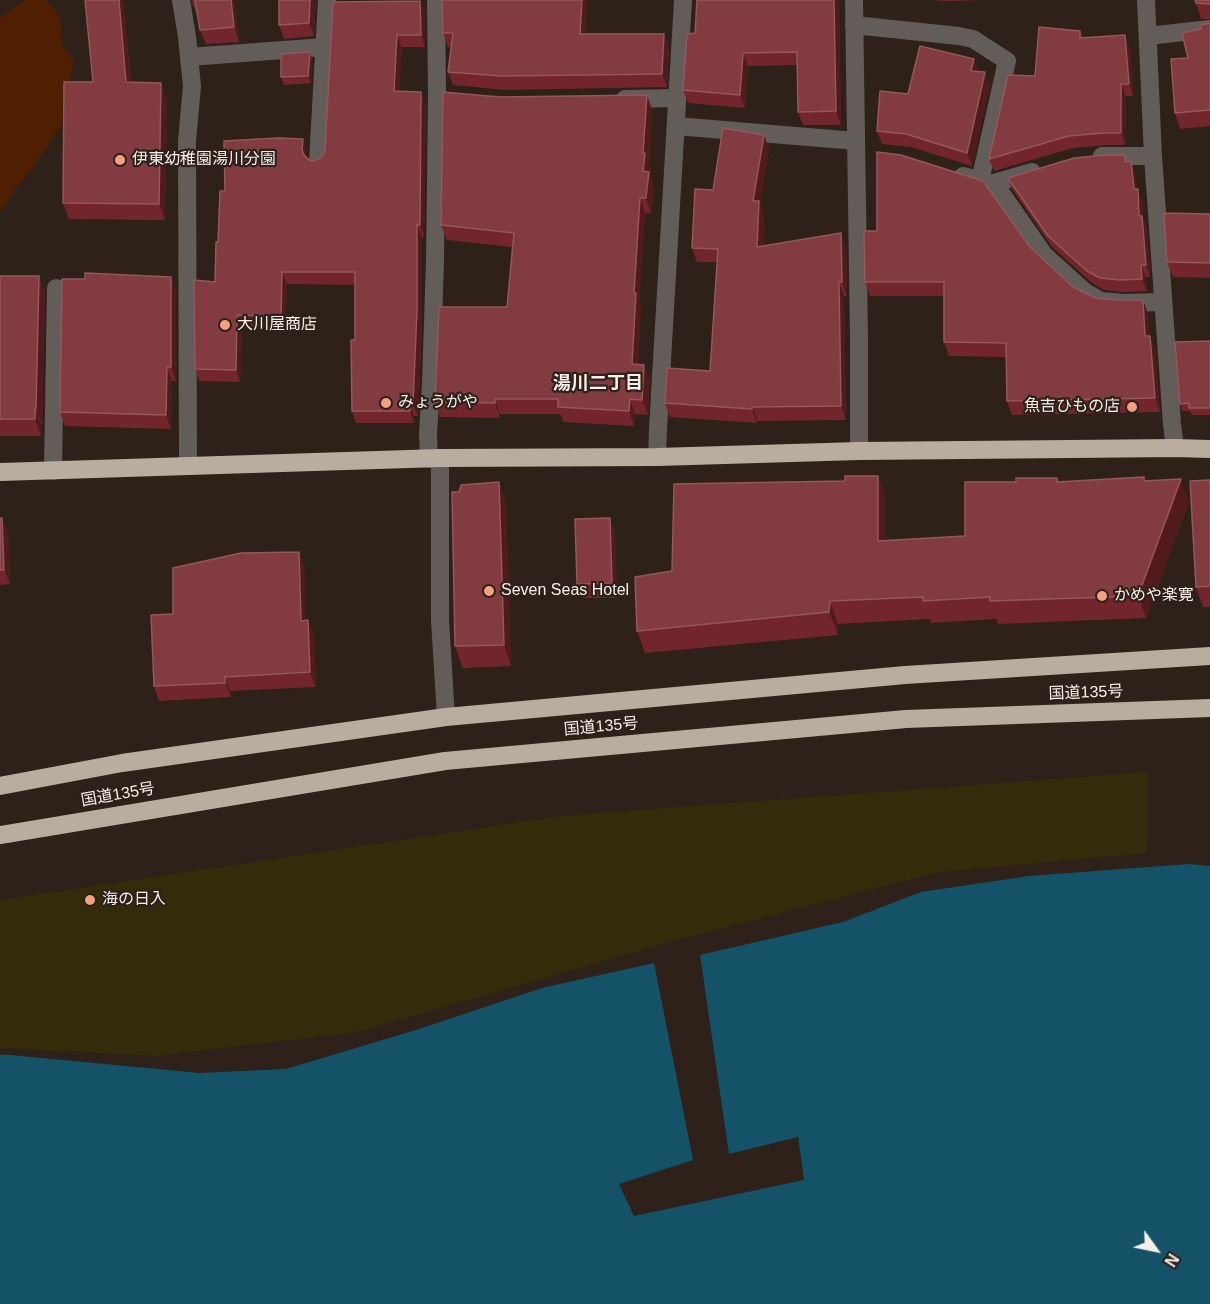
<!DOCTYPE html>
<html>
<head>
<meta charset="utf-8">
<style>
	body { margin:0 }
	#map { position:relative; width:1210px; height:1304px; overflow:hidden; background:#2d2119; font-family:Arial,sans-serif }
	canvas { display:block }
	.north { position:absolute; left:1126px; top:1220px; width:60px; height:60px; -webkit-text-stroke:4px #2d2119; paint-order:stroke; rotate:123deg; font-size:16px; font-weight:700; line-height:24px; text-align:center; color:#f7eee9 }
	.north::after { content:''; display:block; margin:auto; width:21px; height:27px; background:#f7eee9; clip-path:polygon(50% 0,100% 100%,50% 72%,0 100%) }
</style>
</head>
<body>
<div id="map">
<canvas width="1210" height="1304"></canvas>
<div class="north">N</div>
</div>
<script>
const g = document.querySelector('canvas').getContext('2d');
g.lineJoin = 'round';
function fill(path, color) {
  g.fillStyle = color;
  g.fill(path, 'evenodd');
}
function toPath(rows) {
  const path = new Path2D();
  for (const r of rows) {
    path.moveTo(r[0], r[1]);
    for (let i = 2; i < r.length; i += 2) path.lineTo(r[i], r[i + 1]);
  }
  return path;
}
function stroke(path, color, width, dash) {
  g.strokeStyle = color;
  g.lineWidth = width;
  g.lineCap = dash ? 'butt' : 'round';
  g.setLineDash(dash || []);
  g.stroke(path);
}
function drawText(font, color, halo, rows, align = 'center') {
  g.font = font + ' Arial,"Noto Sans JP",sans-serif';
  g.lineWidth = 4.5;
  g.setLineDash([]);
  g.textBaseline = 'middle';
  g.strokeStyle = halo;
  g.fillStyle = color;
  for (const [text, x, y, turn = 0] of rows) {
    g.save();
    g.translate(x, y);
    g.rotate((+turn || 0) * Math.PI / 180);
    g.textAlign = isNaN(turn) ? turn : align;
    if (halo) g.strokeText(text, 0, 0);
    g.fillText(text, 0, 0);
    g.restore();
  }
}
const green = toPath([
	[25,0,45,0,54,8,61,22,61,43,74,61,63,123,32,169,16,188,0,213,0,18]
]);
const sand = toPath([
	[1148,772,1147,853,940,872,677,940,358,1032,156,1056,0,1048,0,900,560,816]
]);
const water = toPath([
	[1189,864,1210,866,1210,1304,0,1304,0,1055,10,1055,200,1073,286,1069,416,1030,542,988,654,963,693,1160,619,1184,634,1216,804,1180,798,1137,729,1154,700,955,843,922,921,892,1029,876]
]);
const minor = toPath([
	[181,0,187,37,192,86,187,141,188,466],
	[854,0,859,338,859,451],
	[1146,0,1153,156,1172,424,1175,448],
	[854,25,959,36,973,39,1007,61,980,181],
	[1148,36,1210,29],
	[189,57,324,47],
	[625,99,677,98],
	[676,126,856,141],
	[1102,156,1153,156],
	[318,162,327,0],
	[963,176,991,184,1032,172],
	[994,183,1044,255,1085,292,1101,301,1124,303,1163,302],
	[657,457,658,429,683,0],
	[440,458,440,620,446,717],
	[429,459,428,433,431,384,435,261,437,95,436,0],
	[53,471,56,288]
]);
const highway = toPath([
	[0,472,440,458,657,457,859,451,1175,448,1210,449],
	[0,786,122,763,446,717,905,675,1210,656],
	[0,835,445,761,906,719,1210,708]
]);
const wall = toPath([
	[123,0,131,82,167,99,165,220,69,219,63,203,93,82],
	[191,0,234,0,239,42,206,44,200,30,197,13,196,12],
	[316,0,314,36,284,39,279,25],
	[442,0,587,0,585,34,669,47,667,87,505,90,453,85,448,72,451,47,448,47,443,33],
	[839,0,841,125,803,125,798,112,798,65,748,66,745,108,688,103,683,90,695,33],
	[930,0,985,0,946,1],
	[1210,0,1210,19,1201,19,1196,3],
	[333,2,425,13,425,47,402,47,399,91,426,104,424,237,422,237,422,322,418,416,414,416,414,423,356,423,352,411,355,340,355,285,287,284,285,328,242,327,240,382,199,381,195,369,215,282,218,242,225,191,307,151,307,158,312,161,319,159,323,155,325,150],
	[1210,23,1210,126,1180,129,1175,113,1188,58,1201,29],
	[1080,31,1083,38,1130,47,1133,96,1126,96,1125,145,1107,145,1073,148,994,171,989,159,1035,76],
	[312,59,311,83,284,85,281,77],
	[979,71,990,85,972,166,911,147,882,144,877,131,908,94],
	[652,110,649,163,651,168,650,174,654,187,651,213,645,213,639,303,641,308,638,364,650,380,648,415,635,414,634,426,563,422,560,414,500,414,500,418,440,417,435,402,507,307,512,247,447,240,441,225],
	[764,135,769,149,760,203,764,215,763,246,846,247,847,296,844,296,846,420,758,421,757,423,670,417,665,403,710,371,717,262,697,262,692,248,713,190],
	[1127,161,1135,173,1137,189,1143,201,1143,218,1147,228,1150,277,1146,277,1147,291,1124,292,1104,290,1092,283,1053,248,1012,189,1008,178],
	[1210,214,1210,278,1173,277,1167,262],
	[1030,247,1073,287,1095,298,1119,300,1143,300,1148,314,1149,336,1155,350,1160,412,1012,415,1007,401,1006,357,949,356,944,342,944,296,870,296,865,282],
	[0,276,39,276,45,293,42,425,41,425,41,436,0,436],
	[176,291,176,381,172,381,171,429,65,426,60,412],
	[1210,341,1210,415,1192,415,1190,411,1182,411,1180,404],
	[878,476,886,498,886,540,965,536,1016,482,1057,478,1059,482,1144,477,1145,481,1189,502,1146,618,998,624,996,619,931,623,930,619,838,624,838,635,645,653,637,631,672,571,845,481],
	[1210,480,1210,607,1203,607,1196,587],
	[499,482,506,503,511,666,463,668,455,646],
	[0,518,8,532,10,584,0,585],
	[615,533,617,598,583,598,577,584],
	[299,552,304,567,305,620,314,635,316,687,230,691,231,697,159,701,154,686,173,614]
]);
const shadedWall = toPath([
	[119,0,123,0,132,99,126,82],
	[231,0,234,0,239,42,234,27],
	[310,0,316,0,314,36,309,23],
	[582,0,587,0,584,48,580,34],
	[834,0,839,0,841,125,836,111],
	[420,1,425,13,425,47,421,35],
	[664,34,669,47,667,87,662,74],
	[397,35,402,47,398,103,394,91],
	[1125,35,1130,47,1133,96,1129,84],
	[310,52,312,59,311,83,308,76],
	[743,53,748,66,745,108,740,95],
	[974,59,979,72,971,71],
	[985,72,990,85,972,166,967,153],
	[161,83,167,99,165,220,159,204],
	[1121,84,1126,96,1125,145,1121,133],
	[421,92,426,104,424,237,420,225],
	[647,95,652,110,649,163,651,168,650,174,654,187,651,213,646,198,643,171,643,153],
	[764,135,769,149,760,203,764,215,762,260,757,247,753,201],
	[303,139,307,151,307,161,302,149],
	[1131,161,1135,173,1139,201,1134,189],
	[1138,189,1143,201,1143,218,1147,228,1150,277,1146,265,1139,216],
	[640,198,645,213,639,303,641,308,637,379,632,364,634,293],
	[417,224,422,237,422,322,418,416,413,404],
	[841,233,846,247,847,296,842,282],
	[1141,265,1146,277,1147,291,1142,279],
	[282,272,287,284,285,328,281,316],
	[39,276,45,293,42,425,36,409],
	[171,277,176,291,176,381,171,367],
	[839,282,844,296,846,420,841,406],
	[1143,300,1148,314,1150,350,1145,336],
	[237,315,242,327,240,382,236,370],
	[1150,336,1155,350,1160,412,1155,398],
	[644,365,650,380,648,415,642,400],
	[167,367,172,381,171,429,166,415],
	[495,399,500,414,500,418,495,403],
	[630,399,635,414,634,426,629,411],
	[410,404,414,416,414,423,410,411],
	[752,407,758,421,757,423,752,409],
	[35,409,41,425,41,436,35,419],
	[878,476,886,498,886,563,878,541],
	[1181,479,1189,502,1146,618,1138,596],
	[499,482,506,503,511,666,504,645],
	[2,518,8,532,10,584,4,570],
	[610,518,615,533,617,598,612,583],
	[299,552,304,567,306,635,301,621],
	[830,601,838,624,838,635,829,612],
	[308,620,314,635,316,687,310,672],
	[225,677,230,691,231,697,225,683]
]);
const building = toPath([
	[85,0,119,0,126,82,161,83,159,204,63,203,64,82,93,82,85,0],
	[195,0,231,0,234,27,200,30,195,0],
	[279,0,310,0,309,23,279,25,279,0],
	[442,0,582,0,580,34,664,34,662,74,501,76,448,72,453,33,443,33,442,0],
	[697,0,834,0,836,111,798,112,797,52,743,53,740,95,683,90,687,34,695,33,697,0],
	[1195,0,1210,0,1210,4,1196,3,1195,0],
	[420,1,421,35,397,35,394,91,421,92,420,225,417,224,417,310,413,404,410,404,410,411,352,411,351,340,355,340,355,272,282,272,281,316,237,315,236,370,195,369,194,280,215,282,216,242,218,242,220,191,225,191,224,141,278,138,303,139,302,149,304,155,308,159,312,161,319,159,323,155,325,150,333,2,420,1],
	[1210,23,1210,110,1175,113,1171,59,1188,58,1182,33,1201,29,1200,25,1210,23],
	[1039,27,1080,31,1080,38,1125,35,1129,84,1121,84,1121,133,1103,133,1069,136,989,159,1008,75,1035,76,1039,27],
	[920,46,974,59,971,71,985,72,967,153,906,134,877,131,880,91,908,94,920,46],
	[310,52,308,76,281,77,281,54,310,52],
	[443,92,500,97,647,95,643,153,645,153,643,171,649,172,646,198,640,198,634,293,636,293,632,364,644,365,642,400,630,399,629,411,558,407,558,399,495,399,495,403,435,402,439,307,507,307,514,233,441,225,443,92],
	[723,128,764,135,753,201,759,201,757,247,841,233,842,282,839,282,841,406,752,407,752,409,665,403,667,368,710,371,718,249,692,248,695,189,713,190,723,128],
	[877,152,901,155,983,181,1030,247,1073,287,1095,298,1119,300,1143,300,1145,336,1150,336,1155,398,1007,401,1006,343,944,342,944,282,865,282,864,231,877,231,877,152],
	[1104,155,1125,155,1125,162,1131,161,1134,189,1138,189,1139,216,1142,216,1146,265,1141,265,1142,279,1120,280,1100,278,1087,271,1048,236,1008,178,1074,158,1104,155],
	[1164,213,1210,214,1210,263,1167,262,1164,213],
	[85,273,171,277,171,367,167,367,166,415,60,412,62,279,85,279,85,273],
	[0,276,39,276,36,409,35,409,35,419,0,419,0,276],
	[1210,341,1210,408,1189,408,1189,403,1180,404,1175,342,1210,341],
	[845,476,878,476,878,541,965,536,965,482,1016,482,1016,478,1057,478,1057,482,1144,477,1144,481,1181,479,1138,596,990,601,990,597,923,601,923,597,830,601,829,612,637,631,635,577,672,571,674,484,845,481,845,476],
	[1210,480,1210,586,1196,587,1190,481,1210,480],
	[499,482,504,645,455,646,452,492,459,492,461,485,499,482],
	[0,518,2,518,4,570,0,570,0,518],
	[610,518,612,583,577,584,575,519,610,518],
	[299,552,301,621,308,620,310,672,225,677,225,683,154,686,151,615,173,614,173,568,241,553,299,552]
]);
const markers = [
	[120,160,6,"#f2a07f"],
	[225,325,6,"#f2a07f"],
	[386,403,6,"#f2a07f"],
	[1132,407,6,"#f2a07f"],
	[489,591,6,"#f2a07f"],
	[1102,596,6,"#f2a07f"],
	[90,900,6,"#f2a07f"]
];
const poiNames = [
	["伊東幼稚園湯川分園",132,160],
	["大川屋商店",237,325],
	["みょうがや",398,403],
	["魚吉ひもの店",1120,407,"right"],
	["Seven Seas Hotel",501,591],
	["かめや楽寛",1114,596],
	["海の日入",102,900]
];
const streetNames = [
	["国道135号",1086,693,-2],
	["国道135号",601,727,-5],
	["国道135号",118,795,-10]
];
const neighbourhoodNames = [
	["湯川二丁目",598,384]
];
fill(green, '#4e1f00');
fill(sand, '#332b0a');
fill(water, '#145367');
stroke(minor, '#625d58', 18);
stroke(highway, '#b9ada0', 18);
fill(wall, '#73252d');
fill(shadedWall, '#511a1d');
fill(building, '#813b41');
stroke(building, '#94575c', 1.5);
for (const [x, y, r, color] of markers) {
  const dot = new Path2D();
  dot.arc(x, y, r, 0, 2 * Math.PI);
  g.fillStyle = color;
  g.fill(dot);
  stroke(dot, '#2d2119', 2);
}
drawText('16px', '#f7eee9', '#2d2119', poiNames, 'left');
drawText('16px', '#f7eee9', '#2d2119', streetNames);
drawText('bold 18px', '#f7eee9', '#2d2119', neighbourhoodNames);
</script>
</body>
</html>
